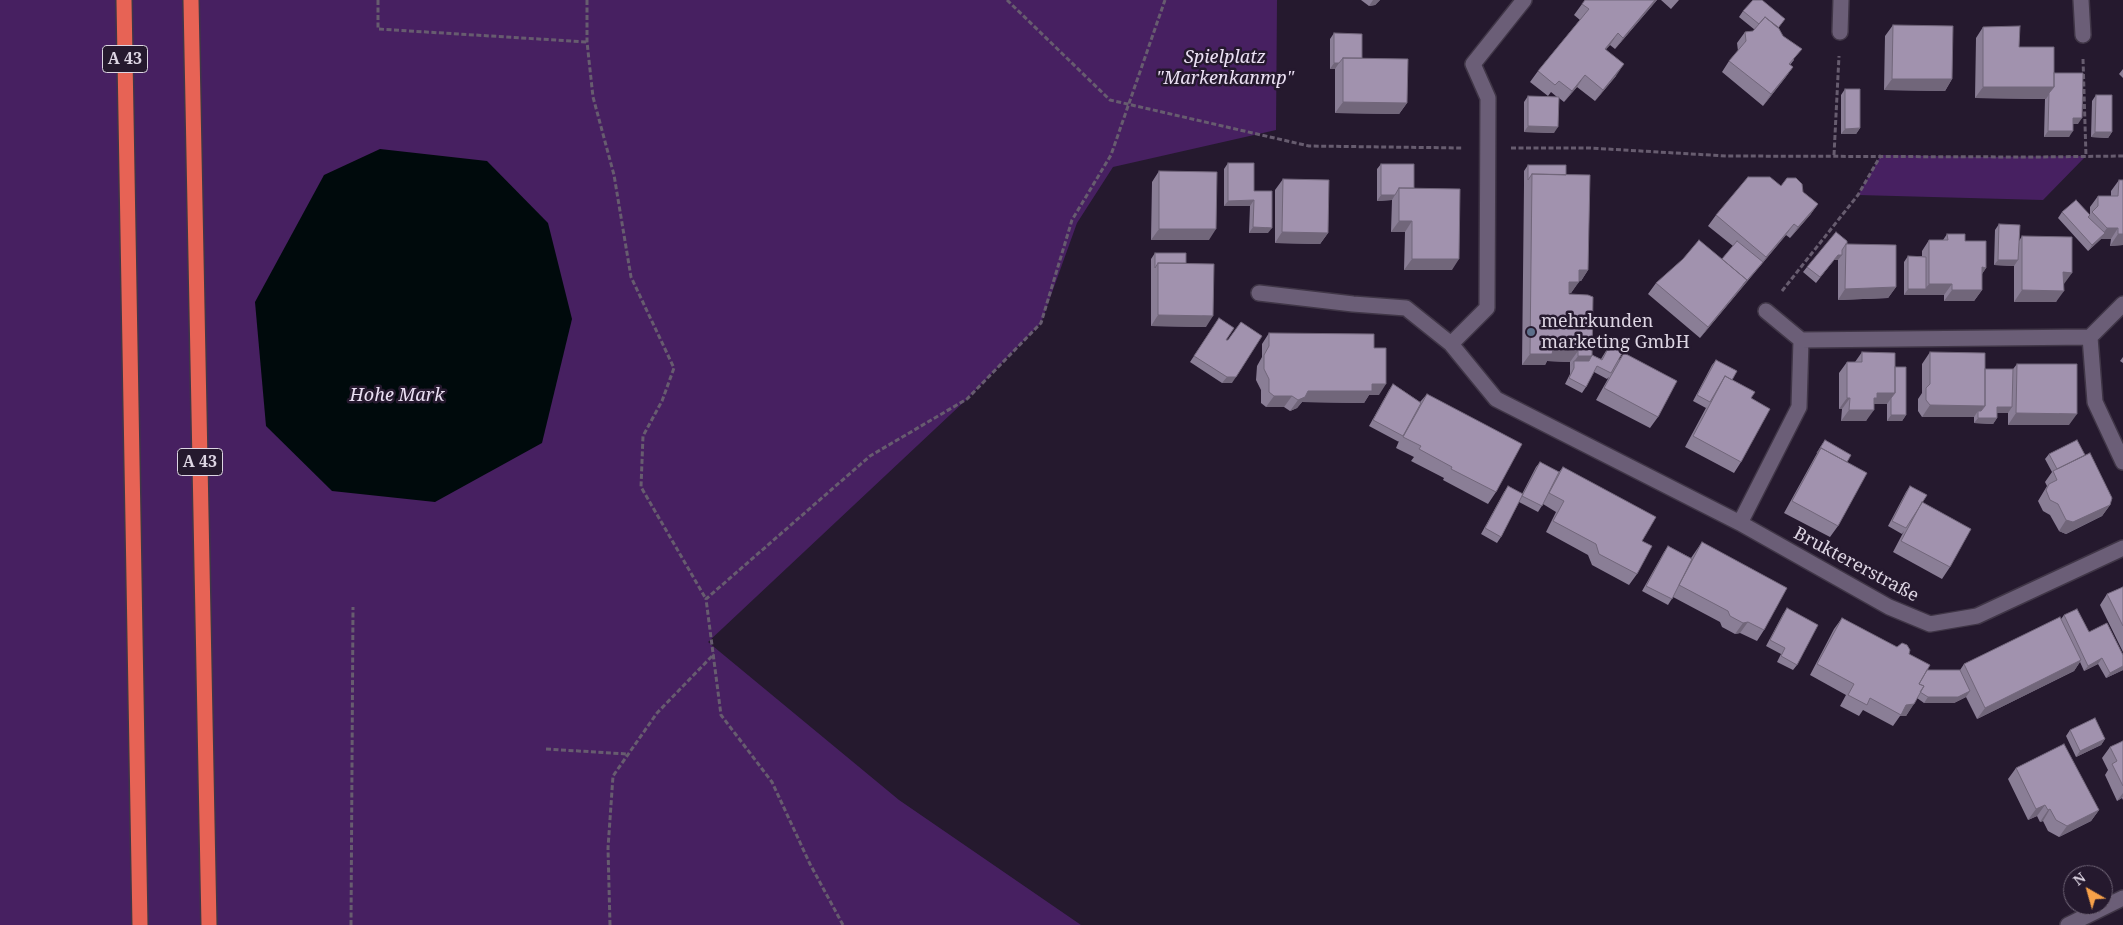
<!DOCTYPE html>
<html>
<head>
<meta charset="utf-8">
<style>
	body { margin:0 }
	#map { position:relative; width:2123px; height:925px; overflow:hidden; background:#25192e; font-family:"Noto Serif",serif }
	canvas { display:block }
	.north { position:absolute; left:2063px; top:865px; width:50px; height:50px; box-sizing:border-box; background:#25192e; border:1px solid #6f6476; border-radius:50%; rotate:322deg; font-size:14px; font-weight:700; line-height:20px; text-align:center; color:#ddd5e3 }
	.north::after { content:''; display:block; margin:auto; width:18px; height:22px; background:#f7a149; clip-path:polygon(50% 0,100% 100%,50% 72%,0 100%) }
</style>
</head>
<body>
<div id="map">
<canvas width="2123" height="925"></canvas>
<div class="north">N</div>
</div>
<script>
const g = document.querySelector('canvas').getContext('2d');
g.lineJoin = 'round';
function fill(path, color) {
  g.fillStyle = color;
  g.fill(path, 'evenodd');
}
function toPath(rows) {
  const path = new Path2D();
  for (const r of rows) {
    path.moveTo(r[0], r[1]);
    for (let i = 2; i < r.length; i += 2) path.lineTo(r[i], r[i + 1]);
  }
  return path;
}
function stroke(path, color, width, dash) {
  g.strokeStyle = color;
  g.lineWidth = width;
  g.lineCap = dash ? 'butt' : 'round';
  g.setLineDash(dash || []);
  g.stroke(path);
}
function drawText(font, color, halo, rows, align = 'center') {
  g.font = font + ' "Noto Serif",serif';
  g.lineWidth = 5;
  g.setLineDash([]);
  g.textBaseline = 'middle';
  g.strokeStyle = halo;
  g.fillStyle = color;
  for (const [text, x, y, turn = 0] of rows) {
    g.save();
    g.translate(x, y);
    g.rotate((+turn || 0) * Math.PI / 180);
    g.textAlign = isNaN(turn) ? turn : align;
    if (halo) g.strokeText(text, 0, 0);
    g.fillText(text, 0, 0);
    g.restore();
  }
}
const green = toPath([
	[0,0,1277,0,1276,130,1113,167,1077,223,1041,323,967,399,708,642,899,800,1081,925,0,925],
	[1881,155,1983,157,2086,156,2043,200,1858,195]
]);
const water = toPath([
	[380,149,487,161,548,223,572,319,542,443,435,502,332,491,266,426,255,302,324,175]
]);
const path = toPath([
	[378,0,378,29,587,42],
	[587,0,587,42,593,97,614,175,631,277,674,368,662,401,643,436,641,487,706,599],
	[1007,0,1110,100,1309,146,1463,148],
	[2083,59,2086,156],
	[1511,148,1590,148,1726,156,2034,157,2123,156],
	[1834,155,1839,56],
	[1782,291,1858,195,1881,155],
	[546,749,627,754],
	[351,925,353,607],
	[610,925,608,848,613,776,657,713,714,654],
	[843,925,810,864,772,782,721,715,706,599,870,456,967,399,1041,323,1072,220,1111,155,1165,0]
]);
const street = toPath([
	[2081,0,2083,35],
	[1840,32,1841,0],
	[1259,293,1353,304,1406,308,1451,344,1496,399,1740,523,1889,607,1930,624,1977,616,2123,548],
	[1766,311,1801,340],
	[2090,337,2123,304],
	[1451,344,1487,308,1488,98,1473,64,1524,0],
	[1740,523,1799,407,1801,340,2090,337,2095,402,2123,462],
	[2068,925,2123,898]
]);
const highway = toPath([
	[124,0,140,925],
	[191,0,209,925]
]);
const wall = toPath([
	[1361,0,1380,0,1375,5,1369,6],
	[1657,0,1615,49,1610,45,1606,49,1616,76,1595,101,1577,87,1564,102,1559,98,1554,133,1524,132,1524,102,1528,96,1557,97,1551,92,1548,96,1530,82,1538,71,1580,20,1574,15,1582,4],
	[1661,0,1679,0,1671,9],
	[1743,11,1778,28,1794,60,1790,65,1793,67,1785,78,1763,106,1722,72,1729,61,1738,51,1737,43,1745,32,1753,31,1755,30,1739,17],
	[1893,25,1952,79,1945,91,1884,90,1885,36],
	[1983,27,2019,47,2054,73,2078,124,2073,124,2069,137,2044,137,2045,99,1975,98,1976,38],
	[1334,33,1362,58,1407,103,1399,114,1335,113,1335,69,1330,69,1330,39],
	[2123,69,2123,78,2119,74],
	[1845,89,1860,128,1856,134,1841,134,1841,95],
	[2096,95,2112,132,2108,138,2091,137,2092,101],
	[1228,163,1254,191,1268,233,1249,233,1250,206,1224,206,1224,169],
	[1381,164,1414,188,1452,270,1404,270,1405,232,1391,232,1392,200,1377,201,1377,169],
	[1528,165,1566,175,1588,270,1581,281,1579,281,1571,293,1569,293,1569,294,1592,355,1601,359,1612,341,1619,360,1624,353,1658,417,1650,428,1596,400,1609,377,1607,379,1594,372,1586,387,1582,393,1565,384,1570,374,1570,362,1547,361,1545,365,1522,365,1524,185,1524,171],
	[1159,171,1209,240,1151,240,1152,182],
	[1283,179,1328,233,1320,244,1275,243,1275,190],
	[2119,180,2123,245,2110,246,2111,239,2101,239,2088,251,2058,218,2062,212,2090,215,2090,207,2098,196,2111,196,2111,191],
	[1781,186,1803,192,1818,204,1810,215,1790,238,1786,235,1700,338,1648,294,1656,283,1722,259,1733,246,1708,226,1716,215],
	[1999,224,2019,241,2022,236,2064,284,2056,302,2014,302,2014,266,1994,265,1995,230],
	[1947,234,1965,241,1986,268,1982,274,1982,290,1974,301,1944,301,1944,295,1904,295,1904,262,1908,256,1922,256,1922,251,1929,240,1943,240],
	[1847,244,1896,287,1888,298,1838,300,1838,260,1834,260,1816,283,1803,272,1807,267],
	[1155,253,1186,263,1206,327,1151,326,1151,259],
	[1219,318,1226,340,1232,383,1222,383,1190,362],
	[1269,333,1374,348,1379,395,1369,395,1364,403,1302,402,1297,408,1290,411,1284,407,1266,407,1261,403,1261,390,1256,380,1257,366,1262,357,1262,344],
	[1862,352,1895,367,1906,415,1902,421,1887,421,1887,404,1874,404,1866,421,1841,421,1842,409,1839,409,1839,373,1847,362,1855,362],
	[1930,352,1985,369,2013,369,2017,364,2069,425,2008,425,2008,413,1997,413,1997,418,1993,424,1974,423,1974,417,1922,417,1918,411,1918,399,1922,393,1922,364],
	[2123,357,2123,363,2120,361],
	[1716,360,1732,380,1751,398,1741,462,1734,473,1685,447,1707,406,1706,408,1693,401,1712,365],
	[1393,384,1420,402,1427,394,1496,492,1488,504,1443,480,1444,478,1411,461,1414,457,1396,448,1399,441,1399,442,1369,426,1389,390],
	[1825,440,1838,526,1830,537,1784,513,1821,446],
	[2049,454,2110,505,2102,516,2066,534,2059,531,2050,515,2043,511,2038,501,2047,486,2045,482,2052,472,2045,459],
	[1540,462,1559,472,1563,467,1642,541,1637,574,1629,585,1592,565,1588,555,1546,532,1556,512,1543,504,1538,512,1519,502,1501,537,1497,543,1481,534,1504,492,1508,486,1522,494,1536,467],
	[1910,486,1922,503,1950,567,1942,579,1893,552,1904,531,1902,534,1888,526,1906,492],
	[1702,542,1764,630,1757,641,1740,633,1735,634,1722,627,1720,622,1673,597,1668,605,1642,591,1664,552,1668,546,1691,558],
	[2123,587,2123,652,2100,605,2107,594],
	[1787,608,1797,665,1793,670,1777,662,1781,654,1766,646,1783,614],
	[2064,615,2123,655,2123,670,2106,678,2098,664,2084,671,2080,662,2074,671,1977,719,1966,697,1954,703,1924,703,1917,698,1906,716,1900,716,1893,726,1863,710,1859,716,1840,706,1846,695,1810,675,1834,629,1842,618,1909,654,1927,670,1960,670,1964,664,2061,619],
	[2070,730,2105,739,2101,745,2076,757,2066,736],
	[2123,741,2123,800,2122,798,2117,801,2105,775,2108,770,2102,758,2110,747],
	[2016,768,2099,810,2091,821,2059,837,2048,831,2043,821,2040,822,2037,816,2028,820,2008,779]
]);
const shadedWall = toPath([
	[1373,0,1380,0,1375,5,1369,6],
	[1655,0,1657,0,1615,49,1623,38],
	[1618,33,1610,45,1597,60,1605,49],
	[1334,63,1339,63,1335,69,1330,69],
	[1624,64,1616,76,1595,101,1603,90],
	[1793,67,1785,78,1763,106,1771,94],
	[1585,75,1577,87,1564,102,1572,91],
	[1892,79,1952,79,1945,91,1884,90],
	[1983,87,2054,87,2046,99,1975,98],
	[1343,102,1407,103,1399,114,1335,113],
	[2073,118,2082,118,2078,124,2069,124],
	[1528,126,1558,127,1554,133,1524,132],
	[1860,128,1856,134,1841,134,1845,129],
	[2048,131,2073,131,2069,137,2044,137],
	[2095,132,2112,132,2108,138,2091,137],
	[1381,195,1395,195,1392,200,1377,201],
	[1254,200,1250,206,1224,206,1228,201],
	[1818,204,1810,215,1790,238,1798,227],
	[1399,221,1412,221,1405,232,1391,232],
	[1794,224,1786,235,1700,338,1708,327],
	[1253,227,1272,228,1268,233,1249,233],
	[2107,228,2118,228,2111,239,2101,239,2088,251,2092,245,2099,239],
	[1159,229,1216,229,1209,240,1151,240],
	[1282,232,1328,233,1320,244,1275,243],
	[2118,234,2123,234,2123,245,2110,246],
	[1838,255,1842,255,1838,260,1834,260,1816,283],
	[1412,259,1459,259,1452,270,1404,270],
	[1998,260,2018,260,2014,266,1994,265],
	[1982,267,1986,268,1978,279],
	[1579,270,1588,270,1581,281,1571,281],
	[2063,272,2072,273,2064,284,2056,283],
	[1569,282,1579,282,1571,293,1561,293],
	[1929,284,1952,284,1944,295,1904,295,1908,289,1925,289],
	[1896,287,1888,298,1838,300,1845,289],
	[1952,290,1982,290,1974,301,1944,301],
	[2022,290,2064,291,2056,302,2014,302],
	[1158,315,1213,316,1206,327,1151,326],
	[1553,350,1578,351,1570,362,1547,361,1545,365,1522,365,1530,354],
	[1578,356,1592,356,1585,367,1574,361,1570,367],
	[1227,377,1236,377,1232,383,1222,383],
	[1372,384,1386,384,1379,395,1369,395,1364,403,1302,402,1297,408,1290,411,1298,400,1308,391],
	[1877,393,1895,393,1887,404,1873,404,1869,409],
	[1274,396,1292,396,1284,407,1266,407],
	[1847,398,1850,398,1842,409,1839,409],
	[1930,405,1985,406,1978,415,1978,411,1974,417,1922,417],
	[1997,407,2012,407,2008,413,1993,413],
	[1849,410,1874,410,1866,421,1841,421],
	[2016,413,2077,414,2069,425,2008,425],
	[1891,415,1906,415,1902,421,1887,421],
	[1978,418,1997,418,1993,424,1974,423],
	[2110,505,2102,516,2066,534,2059,531,2066,520],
	[1748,622,1740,633,1735,634,1743,623],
	[2102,658,2098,664,2084,671,2088,666],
	[2081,660,2074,671,1977,719,1985,708],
	[2123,666,2123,670,2106,678,2110,673],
	[1970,691,1966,697,1954,703,1924,703,1928,697],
	[1914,704,1906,716,1900,716,1906,705],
	[2105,739,2101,745,2076,757,2080,751],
	[2123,793,2123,797,2117,801],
	[2045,805,2037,816,2028,820,2036,809],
	[2050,809,2043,821,2040,822,2048,810],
	[2099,810,2091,821,2059,837,2067,826]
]);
const building = toPath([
	[1585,0,1655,0,1623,38,1618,33,1605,49,1624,64,1603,90,1585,75,1572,91,1559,81,1555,85,1538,71,1589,9,1582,4,1585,0],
	[1753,0,1762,0,1785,19,1778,28,1765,17,1759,24,1743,11,1753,0],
	[1765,17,1778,27,1783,36,1802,49,1789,64,1793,67,1771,94,1729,61,1746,41,1745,32,1753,31,1765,17],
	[1893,25,1953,26,1952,79,1892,79,1893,25],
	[2020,26,2019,47,2054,47,2054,87,1983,87,1983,27,2020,26],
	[1334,33,1362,34,1362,58,1343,58,1339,63,1334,63,1334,33],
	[1343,58,1408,59,1407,103,1343,102,1343,58],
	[2054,73,2083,73,2082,118,2073,118,2073,131,2048,131,2049,93,2054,87,2054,73],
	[1845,89,1860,89,1860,128,1845,129,1845,89],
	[2096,95,2112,95,2112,132,2095,132,2096,95],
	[1528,96,1559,97,1558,127,1528,126,1528,96],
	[1228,163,1254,163,1254,191,1272,191,1272,228,1253,227,1254,200,1228,201,1228,163],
	[1381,164,1414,164,1414,188,1399,188,1395,195,1381,195,1381,164],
	[1528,165,1566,165,1566,175,1532,174,1528,180,1528,165],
	[1159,171,1217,172,1216,229,1159,229,1159,171],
	[1532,174,1590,175,1588,270,1579,270,1579,282,1569,282,1569,294,1588,295,1593,297,1592,356,1578,356,1578,351,1553,350,1552,354,1530,354,1532,174],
	[1748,177,1770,177,1781,186,1787,178,1796,178,1802,184,1803,192,1818,204,1798,227,1794,224,1766,257,1716,215,1748,177],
	[1283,179,1329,180,1328,233,1282,232,1283,179],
	[2119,180,2123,180,2123,234,2118,234,2118,228,2107,228,2092,212,2098,206,2098,196,2118,196,2119,180],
	[1399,188,1460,189,1459,259,1412,259,1412,221,1399,221,1399,188],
	[2076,200,2090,215,2088,217,2105,233,2092,245,2062,212,2076,200],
	[1999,224,2020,225,2018,260,1998,260,1999,224],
	[1836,232,1847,241,1847,244,1846,244,1842,250,1842,255,1838,255,1820,277,1807,267,1836,232],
	[1947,234,1965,234,1965,241,1986,241,1986,268,1982,267,1982,290,1952,290,1952,284,1929,284,1929,240,1948,240,1947,234],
	[2022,236,2072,237,2072,273,2063,272,2064,291,2022,290,2022,236],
	[1699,240,1747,280,1708,327,1656,283,1683,259,1699,240],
	[1737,241,1763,262,1743,285,1747,280,1722,259,1737,241],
	[1846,244,1896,245,1896,287,1845,289,1846,244],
	[1155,253,1186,253,1186,263,1158,263,1155,268,1155,253],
	[1908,256,1926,257,1926,289,1908,289,1908,256],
	[1158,263,1214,264,1213,316,1158,315,1158,263],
	[1219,318,1234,328,1226,340,1228,340,1241,322,1262,336,1236,377,1227,377,1194,356,1219,318],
	[1269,333,1374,334,1374,348,1386,348,1386,384,1372,384,1372,391,1308,391,1305,397,1298,400,1292,396,1274,396,1269,392,1269,379,1264,369,1264,355,1269,346,1269,333],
	[1612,341,1625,348,1611,373,1597,366,1586,387,1569,378,1574,368,1574,361,1589,361,1592,355,1602,360,1612,341],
	[1862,352,1895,353,1895,393,1877,393,1877,398,1874,398,1874,410,1849,410,1850,398,1847,398,1847,362,1862,362,1862,352],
	[1930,352,1985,353,1985,406,1930,405,1926,400,1926,388,1930,384,1930,352],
	[1624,353,1677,381,1658,417,1604,388,1624,353],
	[1716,360,1737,371,1732,380,1725,376,1710,402,1697,395,1716,360],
	[2017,364,2077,364,2077,414,2016,413,2017,364],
	[1895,367,1906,367,1906,415,1891,415,1891,398,1895,393,1895,367],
	[1985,369,2013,369,2012,407,1997,407,1997,418,1978,418,1978,411,1981,411,1985,406,1985,369],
	[1725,376,1755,392,1751,398,1770,409,1741,462,1693,436,1725,376],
	[1393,384,1421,403,1403,436,1373,420,1393,384],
	[1427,394,1522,444,1496,492,1451,469,1452,467,1419,449,1421,446,1403,437,1427,394],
	[1825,440,1851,455,1847,462,1821,448,1817,453,1825,440],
	[2077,440,2085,455,2057,469,2049,454,2077,440],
	[1821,448,1867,473,1838,526,1792,501,1821,448],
	[2090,453,2112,498,2110,505,2073,522,2066,520,2058,504,2050,500,2046,490,2049,484,2057,480,2053,471,2090,453],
	[1540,462,1559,472,1542,506,1522,496,1540,462],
	[1563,467,1656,517,1642,541,1652,546,1637,574,1599,554,1596,544,1553,521,1564,501,1549,493,1563,467],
	[1508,486,1523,494,1501,537,1485,528,1508,486],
	[1910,486,1927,495,1906,528,1892,521,1910,486],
	[1922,502,1971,529,1950,567,1901,541,1922,502],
	[1702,542,1787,588,1764,630,1748,622,1743,623,1730,616,1728,611,1679,585,1702,542],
	[1668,546,1692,559,1672,599,1646,586,1668,546],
	[2123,587,2123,626,2107,594,2123,587],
	[1787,608,1818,625,1797,665,1781,656,1785,648,1770,640,1787,608],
	[2077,609,2089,632,2107,623,2123,655,2123,666,2110,673,2102,658,2088,666,2064,615,2077,609],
	[2060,617,2081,660,1985,708,1964,664,2060,617],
	[1842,618,1897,647,1902,643,1907,645,1910,650,1909,654,1930,665,1919,684,1924,686,1914,704,1906,705,1901,715,1870,698,1867,705,1848,695,1854,684,1817,664,1842,618],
	[1927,670,1960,670,1970,691,1958,697,1928,697,1920,692,1924,686,1919,684,1927,670],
	[2095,718,2105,739,2080,751,2070,730,2095,718],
	[2123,741,2123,786,2112,764,2117,761,2110,747,2123,741],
	[2064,744,2099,810,2067,826,2056,820,2050,809,2048,810,2045,805,2036,809,2016,768,2064,744]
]);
const markers = [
	[1531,332,5,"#5c6f8a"]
];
const shields = [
	[125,59,45],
	[200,462,45]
];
const shieldNames = [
	["A 43",125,59],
	["A 43",200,462]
];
const parkNames = [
	["Spielplatz",1225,58],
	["\"Markenkanmp\"",1225,79],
	["Hohe Mark",397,396]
];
const poiNames = [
	["mehrkunden",1541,322],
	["marketing GmbH",1541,343]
];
const streetNames = [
	["Bruktererstraße",1856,565,28]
];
fill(green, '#472061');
fill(water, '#000a0c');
stroke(street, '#403647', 18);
stroke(highway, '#403647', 18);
stroke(path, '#675c6f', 3, [5, 2.5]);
stroke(street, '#6b5e77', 15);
stroke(highway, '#e76355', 15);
fill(wall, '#8a7e96');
fill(shadedWall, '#71667a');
fill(building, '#a192ae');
stroke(building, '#71667a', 1);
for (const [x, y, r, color] of markers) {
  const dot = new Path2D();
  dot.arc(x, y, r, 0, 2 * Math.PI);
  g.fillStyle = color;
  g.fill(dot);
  stroke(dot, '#25192e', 2);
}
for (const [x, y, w] of shields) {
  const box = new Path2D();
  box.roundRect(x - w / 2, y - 13.5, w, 27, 4);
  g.fillStyle = '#25192e';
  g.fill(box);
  stroke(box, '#ddd5e3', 1);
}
drawText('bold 16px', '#ddd5e3', null, shieldNames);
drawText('italic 18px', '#eadff3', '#25192e', parkNames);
drawText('18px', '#ddd5e3', '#25192e', poiNames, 'left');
drawText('18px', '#ddd5e3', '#25192e', streetNames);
</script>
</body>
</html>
